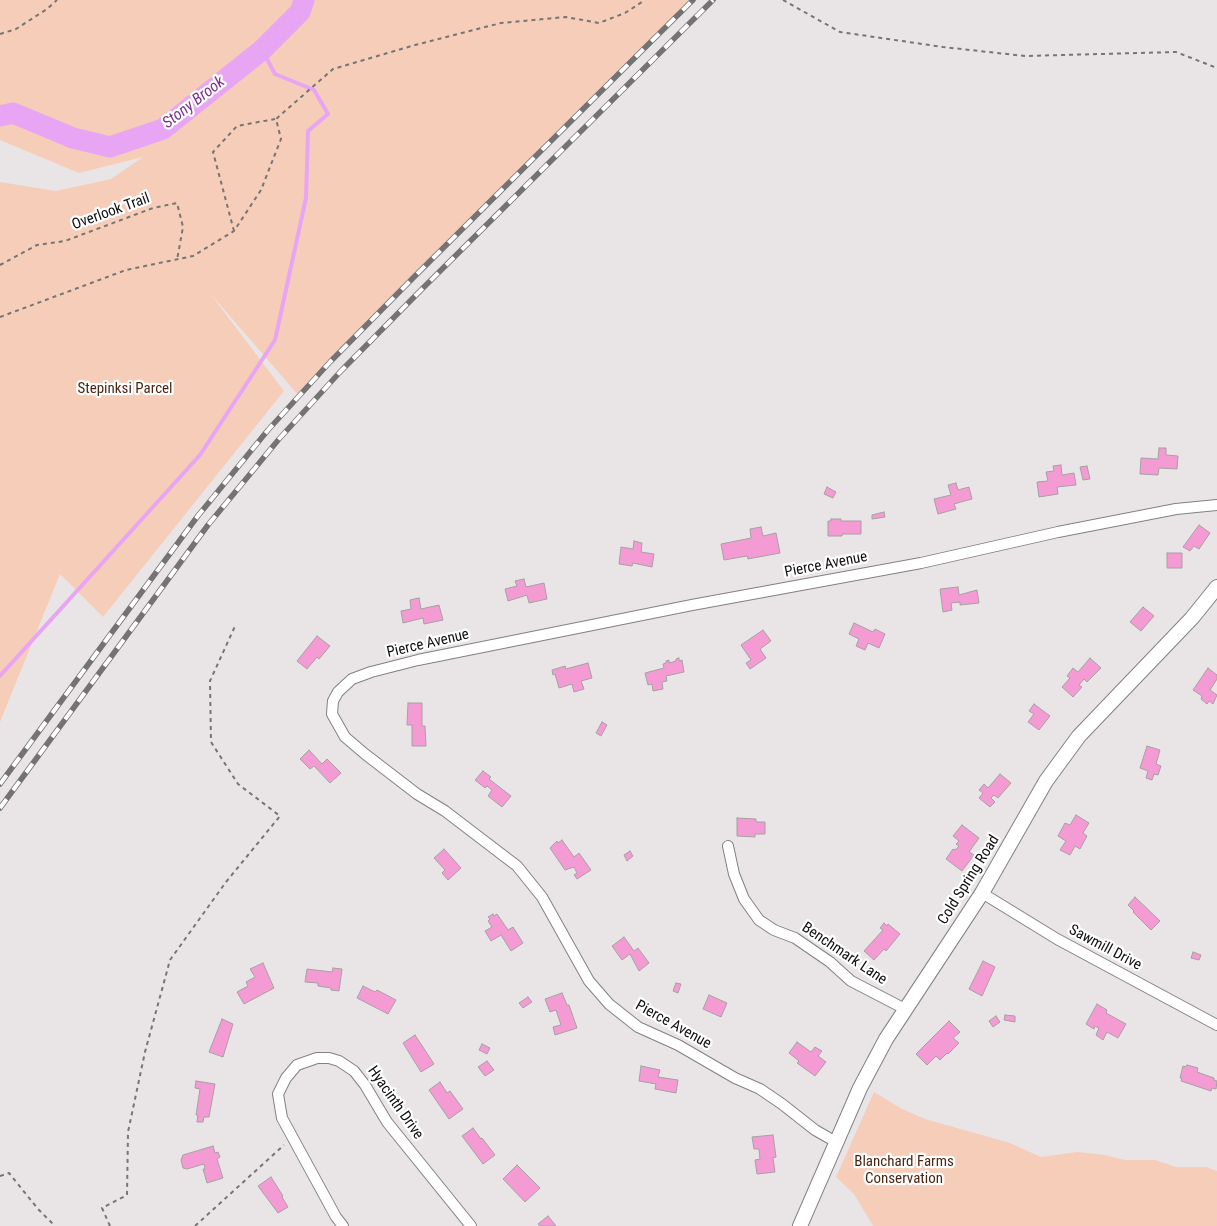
<!DOCTYPE html>
<html>
<head>
<meta charset="utf-8">
<style>
	body { margin:0 }
	canvas { display:block; background:#e9e5e6 }
</style>
</head>
<body>
<canvas width="1217" height="1226"></canvas>
<script>
const g = document.querySelector('canvas').getContext('2d');
g.lineJoin = 'round';
function fill(path, color) {
  g.fillStyle = color;
  g.fill(path, 'evenodd');
}
function toPath(rows) {
  const path = new Path2D();
  for (const r of rows) {
    path.moveTo(r[0], r[1]);
    for (let i = 2; i < r.length; i += 2) path.lineTo(r[i], r[i + 1]);
  }
  return path;
}
function stroke(path, color, width, dash) {
  g.strokeStyle = color;
  g.lineWidth = width;
  g.lineCap = dash ? 'butt' : 'round';
  g.setLineDash(dash || []);
  g.stroke(path);
}
function drawText(font, color, halo, rows, align = 'center') {
  g.font = font + ' "Roboto Condensed",sans-serif';
  g.lineWidth = 4.5;
  g.setLineDash([]);
  g.textBaseline = 'middle';
  g.strokeStyle = halo;
  g.fillStyle = color;
  for (const [text, x, y, turn = 0] of rows) {
    g.save();
    g.translate(x, y);
    g.rotate((+turn || 0) * Math.PI / 180);
    g.textAlign = isNaN(turn) ? turn : align;
    if (halo) g.strokeText(text, 0, 0);
    g.fillText(text, 0, 0);
    g.restore();
  }
}
const green = toPath([
	[0,0,695,0,330,362,299,396,209,292,284,391,103,617,60,574,0,722,0,182,56,191,111,179,143,157,79,173,0,140],
	[874,1092,902,1109,925,1119,1010,1143,1041,1157,1077,1152,1105,1155,1125,1160,1155,1160,1176,1167,1206,1167,1217,1171,1217,1226,873,1226,854,1194,836,1177]
]);
const stream = toPath([
	[0,676,200,455,275,340,306,198,308,131,328,114,314,90,275,74,262,50]
]);
const river = toPath([
	[0,116,13,113,73,138,110,147,163,129,262,50,300,12,304,0]
]);
const building = toPath([
	[1159,448,1166,448,1166,455,1178,456,1177,469,1159,468,1158,475,1140,474,1141,458,1158,459,1159,448],
	[1061,465,1062,475,1074,473,1076,485,1057,487,1058,494,1039,497,1037,482,1048,481,1046,472,1054,471,1053,466,1061,465],
	[1087,466,1090,479,1083,480,1080,467,1087,466],
	[956,483,958,490,969,487,972,499,954,504,956,509,938,514,934,499,951,495,948,485,956,483],
	[827,487,836,492,833,498,824,494,827,487],
	[884,512,885,517,872,519,872,515,884,512],
	[831,519,841,519,841,521,861,521,861,534,842,534,842,536,828,536,828,521,831,521,831,519],
	[1199,525,1210,533,1199,549,1194,546,1190,551,1183,547,1199,525],
	[761,527,763,536,776,533,780,553,748,559,747,556,724,560,721,544,751,538,750,529,761,527],
	[634,541,642,543,641,552,654,554,652,567,633,563,632,566,619,564,621,547,633,549,634,541],
	[1167,553,1182,553,1182,568,1167,568,1167,553],
	[524,579,526,587,544,583,547,599,529,603,527,595,508,601,505,589,517,586,515,581,524,579],
	[958,587,959,595,977,590,979,603,960,605,960,602,951,603,952,610,943,612,940,589,958,587],
	[419,598,421,609,439,605,443,620,424,624,423,618,403,623,401,611,411,609,410,600,419,598],
	[1143,607,1154,616,1141,631,1130,622,1143,607],
	[854,623,873,632,875,629,885,634,879,648,868,643,865,650,856,646,859,639,849,634,854,623],
	[763,630,771,641,760,649,766,658,750,669,746,663,751,660,741,645,763,630],
	[317,636,330,646,319,659,317,657,307,669,297,661,317,636],
	[679,658,679,661,682,660,684,672,666,676,667,681,662,682,663,689,653,691,652,684,648,685,645,673,664,668,663,664,666,663,666,661,669,660,669,663,676,661,676,659,679,658],
	[1090,658,1101,668,1087,682,1084,679,1079,685,1082,687,1073,697,1062,687,1070,678,1067,676,1073,668,1078,672,1090,658],
	[588,663,592,678,581,681,584,689,574,692,572,684,559,688,555,674,553,675,552,670,565,666,566,669,588,663],
	[1208,668,1217,675,1217,679,1210,690,1217,695,1213,704,1209,701,1207,704,1201,699,1202,696,1193,690,1208,668],
	[408,703,422,703,422,726,425,726,426,746,412,746,412,725,407,725,408,703],
	[1034,704,1050,716,1039,730,1028,722,1034,714,1029,711,1034,704],
	[602,722,607,725,601,736,596,733,602,722],
	[1147,746,1160,750,1156,764,1161,766,1158,775,1154,774,1152,780,1146,778,1148,771,1140,768,1147,746],
	[309,750,322,764,327,759,341,773,330,783,314,766,310,769,300,759,309,750],
	[483,771,491,777,489,779,511,796,502,807,488,796,492,790,487,786,485,788,475,780,483,771],
	[1000,774,1011,783,998,798,994,795,991,798,995,802,990,807,979,798,983,793,979,790,984,784,988,788,1000,774],
	[1076,815,1089,823,1083,833,1087,836,1080,849,1075,846,1070,855,1060,850,1066,841,1058,836,1065,823,1070,825,1076,815],
	[737,818,756,819,756,822,765,822,765,834,755,834,755,837,737,836,737,818],
	[962,825,979,838,969,852,974,855,962,871,946,859,953,849,955,850,959,846,956,844,959,841,953,836,962,825],
	[562,840,574,857,579,853,591,870,577,879,574,875,577,873,574,867,565,870,550,848,557,841,558,843,562,840],
	[444,849,461,868,448,880,442,873,445,870,434,858,444,849],
	[630,851,633,856,627,861,624,855,630,851],
	[1135,897,1160,921,1151,930,1133,912,1134,911,1128,905,1135,897],
	[493,914,494,916,497,914,508,930,513,927,523,943,511,951,501,935,491,941,485,931,492,927,488,921,490,919,488,917,493,914],
	[884,923,887,926,888,924,900,934,886,951,884,949,874,960,864,951,883,930,880,928,884,923],
	[624,937,634,951,638,948,649,963,639,971,630,954,622,960,612,946,624,937],
	[1193,952,1201,955,1199,960,1191,958,1193,952],
	[983,961,995,967,982,996,969,989,983,961],
	[263,963,274,988,244,1004,237,992,248,986,246,982,255,977,250,969,263,963],
	[333,968,342,969,339,991,331,990,331,988,318,986,318,983,305,982,307,969,332,972,333,968],
	[676,983,681,984,678,993,673,991,676,983],
	[363,986,375,992,377,990,396,1000,388,1014,357,998,363,986],
	[562,993,567,1005,569,1005,577,1028,555,1035,553,1027,561,1025,556,1010,550,1012,545,999,562,993],
	[709,995,727,1003,721,1017,703,1009,709,995],
	[528,997,532,1002,523,1008,519,1003,528,997],
	[1097,1004,1107,1010,1106,1013,1126,1024,1118,1038,1107,1032,1103,1040,1096,1035,1099,1028,1095,1026,1094,1029,1086,1024,1097,1004],
	[1005,1015,1015,1016,1015,1022,1004,1020,1005,1015],
	[996,1016,1000,1022,993,1027,989,1021,996,1016],
	[222,1019,233,1024,223,1057,209,1052,222,1019],
	[949,1021,960,1032,953,1038,959,1043,948,1054,947,1053,940,1060,936,1056,927,1065,916,1054,949,1021],
	[415,1035,434,1064,421,1072,403,1043,415,1035],
	[797,1042,811,1052,815,1047,822,1051,818,1056,826,1062,815,1076,797,1063,799,1061,789,1053,797,1042],
	[482,1044,490,1048,487,1054,479,1050,482,1044],
	[487,1061,494,1070,485,1076,478,1067,487,1061],
	[1187,1065,1198,1068,1197,1072,1214,1078,1214,1080,1217,1081,1216,1089,1212,1088,1211,1091,1181,1081,1182,1078,1180,1078,1183,1066,1186,1067,1187,1065],
	[641,1066,660,1070,658,1077,678,1080,676,1093,655,1089,656,1084,639,1081,641,1066],
	[196,1081,215,1084,209,1117,204,1117,203,1122,197,1122,198,1115,196,1115,200,1089,195,1088,196,1081],
	[440,1082,447,1093,450,1091,463,1109,449,1119,429,1090,440,1082],
	[473,1128,481,1139,482,1138,495,1155,483,1164,462,1136,473,1128],
	[773,1135,776,1157,773,1158,775,1172,757,1174,755,1160,760,1159,759,1149,754,1149,752,1137,773,1135],
	[213,1146,215,1153,218,1152,220,1157,217,1159,223,1178,207,1183,203,1169,205,1169,204,1164,187,1169,183,1168,181,1160,183,1155,213,1146],
	[517,1165,540,1188,525,1202,503,1179,517,1165],
	[271,1177,283,1196,282,1197,288,1207,278,1213,258,1186,271,1177],
	[548,1216,556,1226,540,1226,538,1224,548,1216]
]);
const path = toPath([
	[783,0,840,32,943,47,1025,56,1176,52,1217,68],
	[0,34,16,29,47,9,57,0],
	[234,231,213,152,237,126,275,119],
	[0,265,37,245,65,241,153,208,177,203,183,227,177,260],
	[0,317,126,270,193,256,234,231,261,190,281,139,276,119,333,69,415,45,501,23,566,17,599,23,625,13,645,0],
	[0,1176,9,1173,38,1209,55,1226],
	[110,1226,102,1208,127,1195,128,1132,145,1052,170,960,226,882,280,816,238,784,211,742,210,681,236,624],
	[195,1226,284,1145]
]);
const street = toPath([
	[728,846,734,874,744,899,759,920,774,930,795,938,830,962,851,981,905,1009],
	[982,893,1057,939,1217,1025],
	[836,1142,815,1130,782,1104,760,1089,735,1078,678,1045,638,1027,609,1004,589,981,542,897,517,866,445,811,417,794,365,754,345,737,332,714,333,701,338,692,352,679,371,672,418,660,692,605,921,563,1058,532,1176,509,1217,505],
	[343,1226,336,1217,282,1118,278,1094,286,1078,297,1065,317,1058,329,1058,339,1061,354,1071,365,1085,387,1122,471,1226]
]);
const secondary = toPath([
	[800,1226,860,1088,886,1039,982,893,1046,781,1079,736,1192,618,1217,587]
]);
const rail = toPath([
	[0,784,197,517,268,430,330,362,413,278,693,0],
	[0,808,208,525,279,439,340,372,423,288,713,0]
]);
const streetNames = [
	["Overlook Trail",111,212,-20],
	["Pierce Avenue",826,565,-11],
	["Pierce Avenue",428,644,-13],
	["Cold Spring Road",969,880,-58],
	["Sawmill Drive",1105,948,28],
	["Benchmark Lane",844,954,34],
	["Pierce Avenue",673,1025,29],
	["Hyacinth Drive",395,1103,55]
];
const parkNames = [
	["Stepinksi Parcel",125,389],
	["Blanchard Farms",904,1162],
	["Conservation",904,1179]
];
const waterNames = [
	["Stony Brook",194,103,-38]
];
fill(green, '#f6cdb9');
stroke(stream, '#e7a5f4', 4);
stroke(river, '#e7a5f4', 21);
fill(building, '#f59bd3');
stroke(building, '#a5a1a3', 1);
stroke(street, '#848081', 12);
stroke(secondary, '#848081', 16);
stroke(path, '#767474', 2, [4, 4]);
stroke(street, '#fff', 10);
stroke(secondary, '#fff', 14);
stroke(rail, '#747272', 5.5);
stroke(rail, '#fff', 4, [11]);
drawText('15px', '#100f0f', '#fff', streetNames);
drawText('15px', '#4b2613', '#fff', parkNames);
drawText('italic 16px', '#7d318c', '#fff', waterNames);
</script>
</body>
</html>
